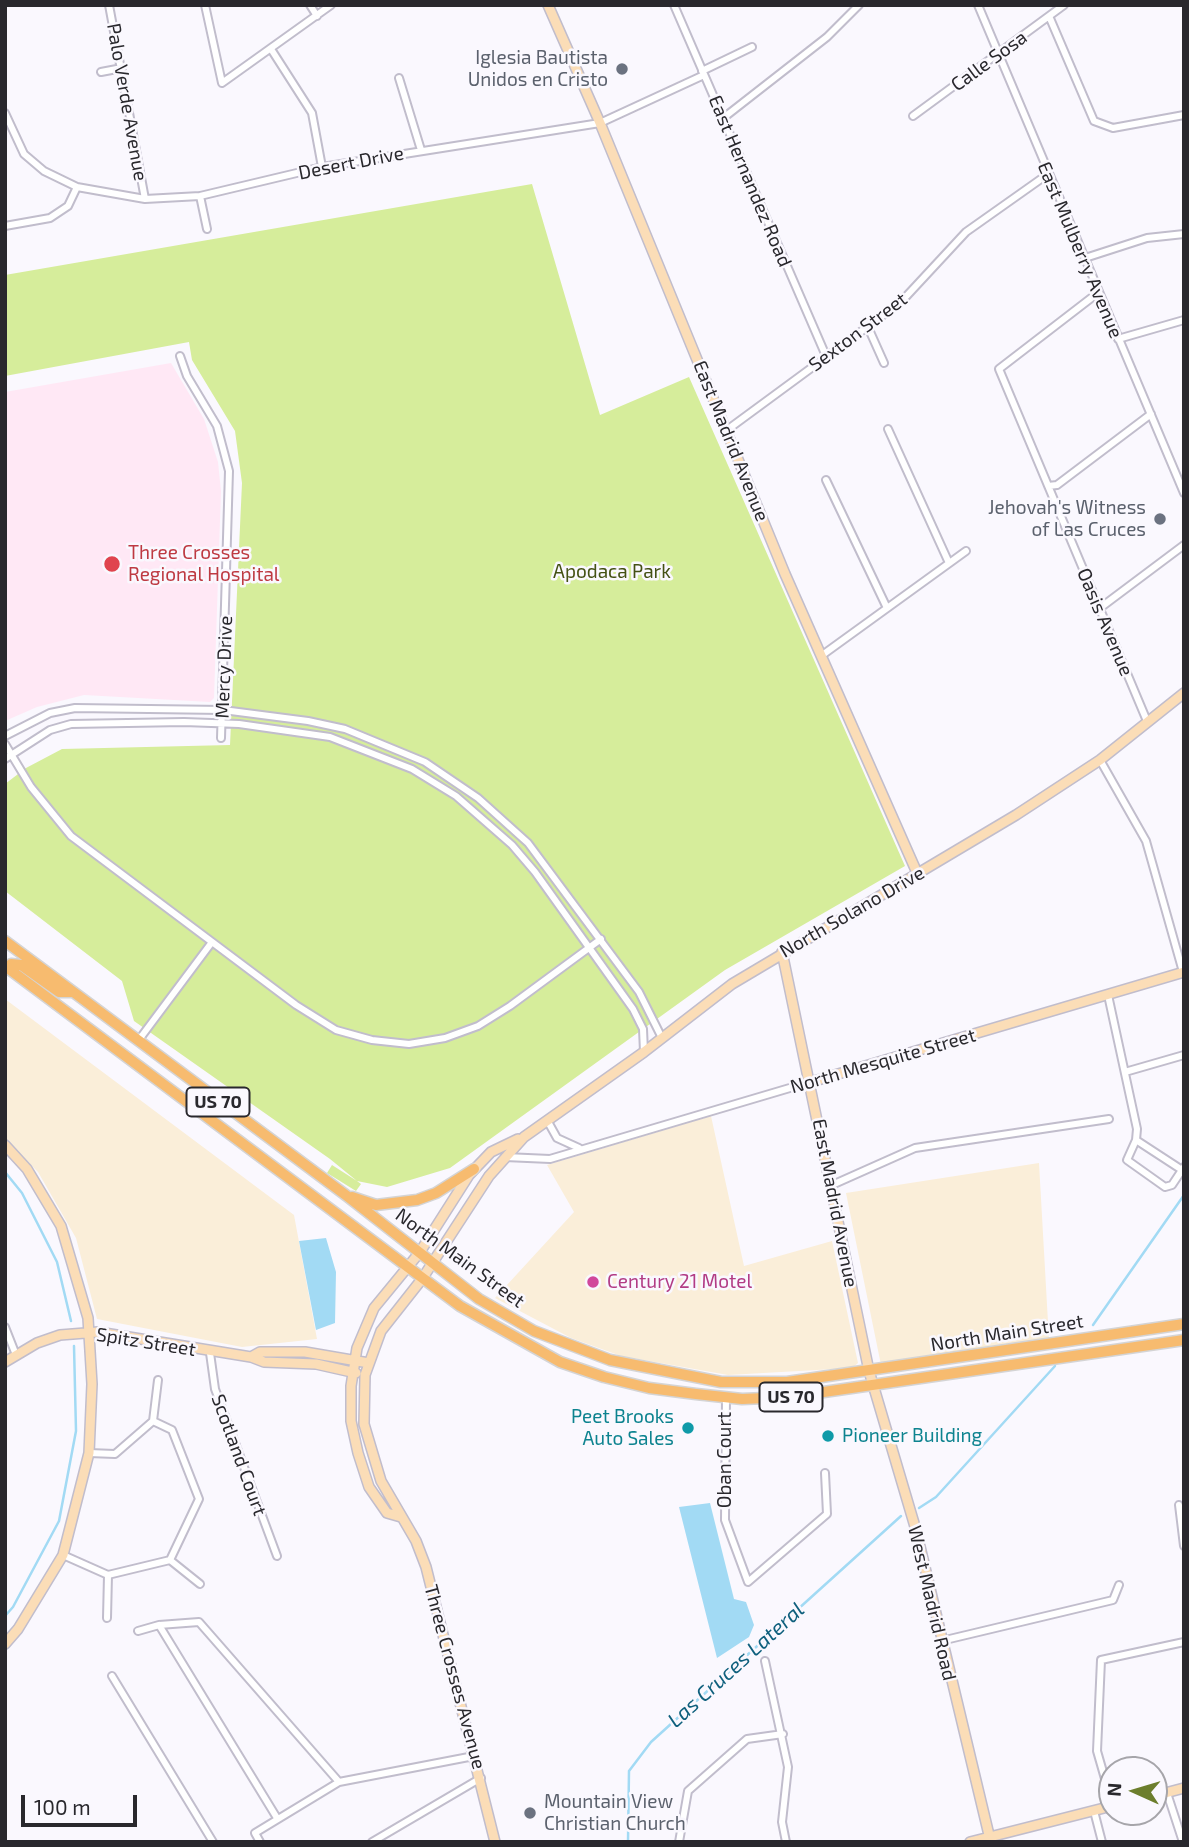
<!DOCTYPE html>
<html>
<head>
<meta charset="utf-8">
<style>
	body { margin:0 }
	#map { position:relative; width:1189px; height:1847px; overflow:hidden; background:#faf8fe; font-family:"Exo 2",sans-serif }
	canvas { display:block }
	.frame { position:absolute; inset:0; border:7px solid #29282d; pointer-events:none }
	.north { position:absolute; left:1098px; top:1756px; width:70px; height:70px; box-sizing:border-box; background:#faf8fe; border:2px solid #a6a5aa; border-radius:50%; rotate:274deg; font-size:19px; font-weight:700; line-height:28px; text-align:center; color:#29282d }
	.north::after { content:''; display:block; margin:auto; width:24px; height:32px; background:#6c7e2d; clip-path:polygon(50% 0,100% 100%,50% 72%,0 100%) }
	.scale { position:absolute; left:21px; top:1795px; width:116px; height:32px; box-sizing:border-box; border:4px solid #29282d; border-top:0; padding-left:9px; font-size:21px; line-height:24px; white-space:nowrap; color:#29282d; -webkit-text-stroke:5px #faf8fe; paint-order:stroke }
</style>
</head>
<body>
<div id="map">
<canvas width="1189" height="1847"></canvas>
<div class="frame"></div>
<div class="north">N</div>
<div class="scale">100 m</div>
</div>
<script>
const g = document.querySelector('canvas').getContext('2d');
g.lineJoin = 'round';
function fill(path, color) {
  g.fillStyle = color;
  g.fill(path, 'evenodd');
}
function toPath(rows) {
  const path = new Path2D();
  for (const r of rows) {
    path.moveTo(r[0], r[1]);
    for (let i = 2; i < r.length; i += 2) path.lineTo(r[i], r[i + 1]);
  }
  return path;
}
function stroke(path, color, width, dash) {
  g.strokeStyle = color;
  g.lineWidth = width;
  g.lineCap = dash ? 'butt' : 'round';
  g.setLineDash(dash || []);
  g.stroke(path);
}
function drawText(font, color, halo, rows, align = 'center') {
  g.font = font + ' "Exo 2",sans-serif';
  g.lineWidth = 5;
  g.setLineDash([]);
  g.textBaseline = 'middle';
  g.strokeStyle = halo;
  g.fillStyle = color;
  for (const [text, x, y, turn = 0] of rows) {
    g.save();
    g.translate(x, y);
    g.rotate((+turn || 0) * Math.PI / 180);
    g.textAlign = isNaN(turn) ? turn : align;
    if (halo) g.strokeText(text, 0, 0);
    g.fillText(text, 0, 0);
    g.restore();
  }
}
const commercial = toPath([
	[5,999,294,1215,317,1339,242,1347,97,1319,76,1238,38,1172,5,1139],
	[711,1116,744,1266,832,1241,858,1363,852,1368,728,1375,621,1356,571,1338,495,1298,574,1212,547,1165],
	[1039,1163,1049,1340,881,1365,846,1193]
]);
const medical = toPath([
	[171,363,204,419,218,462,221,491,214,698,210,702,84,695,37,707,5,721,5,392]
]);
const green = toPath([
	[532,184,600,415,689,377,905,866,725,970,450,1168,387,1187,357,1181,361,1184,356,1191,327,1173,332,1165,357,1181,330,1159,134,1021,122,981,5,891,5,784,26,768,62,749,230,745,242,483,235,431,192,360,189,342,5,376,5,275]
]);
const water = toPath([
	[326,1238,336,1272,335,1323,316,1330,299,1241],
	[710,1503,734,1599,746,1602,754,1625,749,1637,717,1658,679,1507]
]);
const stream = toPath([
	[5,1172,22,1193,57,1262,71,1321],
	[1093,1325,1184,1195],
	[919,1508,936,1497,1055,1366],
	[5,1616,13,1607,59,1521,76,1431,74,1346],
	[628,1842,629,1771,651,1742,901,1516]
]);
const street = toPath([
	[109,5,145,199],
	[205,5,222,83,331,5],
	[310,5,317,16],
	[674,5,826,356],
	[978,5,1184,493],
	[1049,16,1094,121,1113,128,1184,115],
	[271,49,312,113,322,167],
	[702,71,752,47],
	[101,72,122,68],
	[399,78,421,150],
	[5,113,24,154,44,171,77,187],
	[913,116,1064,5],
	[722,119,827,37,859,5],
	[200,196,207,229],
	[5,226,50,218,68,206,77,187,145,199,200,196,322,167,600,123,704,75],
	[1085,258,1147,238,1184,234],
	[1099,292,999,369,1147,721],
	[867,325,884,363],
	[1118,339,1184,320],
	[180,356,187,376,217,426,229,471,221,738],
	[888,429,949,563],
	[727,430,901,302,966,232,1048,174],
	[826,480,887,608],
	[1048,486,1057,485,1151,414],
	[1100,608,1184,545],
	[821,656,966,551],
	[5,736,50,713,75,708,223,710,308,721,345,729,425,762,478,798,528,843,639,992,662,1038],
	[5,744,31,787,71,836,296,1005,336,1030,372,1040,409,1044,445,1038,478,1026,510,1006,601,939],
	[5,759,50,730,71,724,184,722,239,724,330,737,412,769,456,796,512,845,535,872,633,1009,643,1029,644,1052],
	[1100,760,1146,841,1183,972],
	[1108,995,1137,1129,1136,1140,1127,1160,1165,1187,1172,1185,1184,1167],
	[138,1041,212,942],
	[1125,1072,1184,1055],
	[547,1120,557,1138,579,1148],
	[1136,1140,1182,1170],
	[505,1157,550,1159,810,1082],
	[832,1185,915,1148,1109,1119],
	[5,1327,16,1355],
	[210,1353,215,1389,277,1556],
	[726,1397,725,1520,748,1582,827,1514,825,1473],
	[153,1421,158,1380],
	[1179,1505,1184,1546],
	[63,1555,108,1575,170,1560,199,1499,172,1430,153,1421,115,1454,89,1453],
	[170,1560,200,1584],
	[107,1618,108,1575],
	[159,1625,277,1818],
	[138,1631,159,1625,199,1622,339,1782],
	[941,1641,1113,1600,1119,1585],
	[765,1661,788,1767,782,1822,786,1842],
	[112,1676,213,1842],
	[1167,1793,1183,1842],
	[1112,1803,1097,1751,1101,1660,1184,1642],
	[1094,1811,1102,1842],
	[260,1842,255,1833,339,1782,474,1756],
	[372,1842,481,1778],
	[679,1842,688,1791,747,1739,783,1734]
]);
const secondary = toPath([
	[548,5,600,123,785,574,918,875],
	[782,952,869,1371,916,1530,989,1835],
	[811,1082,1184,972],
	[5,1145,27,1169,61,1226,88,1318,92,1384,89,1453,63,1555,18,1629,5,1644],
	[251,1357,260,1352,305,1352,369,1363],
	[5,1362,37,1343,60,1335,98,1332,251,1357,264,1362,316,1364,356,1373],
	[401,1517,387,1513,369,1487,358,1453,351,1421,351,1386,357,1348,374,1308,420,1252,469,1175,491,1152,518,1139],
	[1154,1796,1184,1788],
	[495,1842,426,1567,416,1541,381,1481,364,1424,365,1375,381,1331,422,1279,489,1176,524,1137,644,1052,732,984,1016,815,1100,760,1184,693],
	[970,1842,1112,1806]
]);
const primary = toPath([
	[5,941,347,1196,479,1299,534,1331,610,1360,721,1382,787,1382,1184,1324],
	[5,966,460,1306,560,1362,604,1377,649,1388,696,1394,742,1399,789,1397,1184,1340],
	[8,968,11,964,21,965,59,992,72,992],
	[352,1197,376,1205,417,1200,436,1193,474,1169]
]);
const markers = [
	[622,69,7,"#6b7280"],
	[1160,519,7,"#6b7280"],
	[112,564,9,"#e0444e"],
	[593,1282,7,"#d1479c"],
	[688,1428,7,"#0f9aa8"],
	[828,1436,7,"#0f9aa8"],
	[530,1813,7,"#6b7280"]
];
const shields = [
	[218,1102,63],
	[791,1397,63]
];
const shieldNames = [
	["US 70",218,1102],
	["US 70",791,1397]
];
const worshipNames = [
	["Iglesia Bautista",608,58],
	["Unidos en Cristo",608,80],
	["Jehovah's Witness",1146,508],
	["of Las Cruces",1146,530],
	["Mountain View",544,1802,"left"],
	["Christian Church",544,1824,"left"]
];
const streetNames = [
	["Calle Sosa",989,61,-36],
	["Palo Verde Avenue",127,102,80],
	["Desert Drive",351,163,-11],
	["East Hernandez Road",750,181,67],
	["East Mulberry Avenue",1080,250,67],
	["Sexton Street",858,332,-37],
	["East Madrid Avenue",731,441,68],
	["Oasis Avenue",1105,622,67],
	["Mercy Drive",224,667,-88],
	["North Solano Drive",852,912,-30],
	["North Mesquite Street",883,1061,-16],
	["East Madrid Avenue",835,1203,79],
	["North Main Street",460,1258,36],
	["North Main Street",1007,1333,-9],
	["Spitz Street",146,1342,9],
	["Scotland Court",239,1455,70],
	["Oban Court",725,1460,-90],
	["West Madrid Road",932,1603,77],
	["Three Crosses Avenue",455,1677,75]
];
const healthNames = [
	["Three Crosses",128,553],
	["Regional Hospital",128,575]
];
const parkNames = [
	["Apodaca Park",612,572]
];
const hotelNames = [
	["Century 21 Motel",607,1282]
];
const cultureNames = [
	["Peet Brooks",674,1417],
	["Auto Sales",674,1439],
	["Pioneer Building",842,1436,"left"]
];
const waterNames = [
	["Las Cruces Lateral",736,1665,-42]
];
fill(commercial, '#faeed9');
fill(medical, '#ffe8f5');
fill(green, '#d6ed9b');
fill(water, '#a2daf4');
stroke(stream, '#a2daf4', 2.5);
stroke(street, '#c1bdcc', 10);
stroke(secondary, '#c1bdcc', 12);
stroke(primary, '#d4d4d5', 13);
stroke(street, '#fff', 6);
stroke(secondary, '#fbddb7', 9);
stroke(primary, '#f7bb6f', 10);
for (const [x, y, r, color] of markers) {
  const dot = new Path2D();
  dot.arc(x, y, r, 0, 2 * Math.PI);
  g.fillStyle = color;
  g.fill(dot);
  stroke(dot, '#faf8fe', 2.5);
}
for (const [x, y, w] of shields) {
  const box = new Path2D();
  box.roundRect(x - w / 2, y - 14.5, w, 29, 5);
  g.fillStyle = '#faf8fe';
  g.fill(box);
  stroke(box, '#29282d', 2);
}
drawText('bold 18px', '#29282d', null, shieldNames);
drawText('19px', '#5b616d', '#faf8fe', worshipNames, 'right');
drawText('19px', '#29282d', '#faf8fe', streetNames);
drawText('19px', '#be3a42', '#faf8fe', healthNames, 'left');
drawText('19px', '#445114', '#faf8fe', parkNames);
drawText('19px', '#b23c85', '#faf8fe', hotelNames, 'left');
drawText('19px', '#0d838f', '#faf8fe', cultureNames, 'right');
drawText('italic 21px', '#0f607d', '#faf8fe', waterNames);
</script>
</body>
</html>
